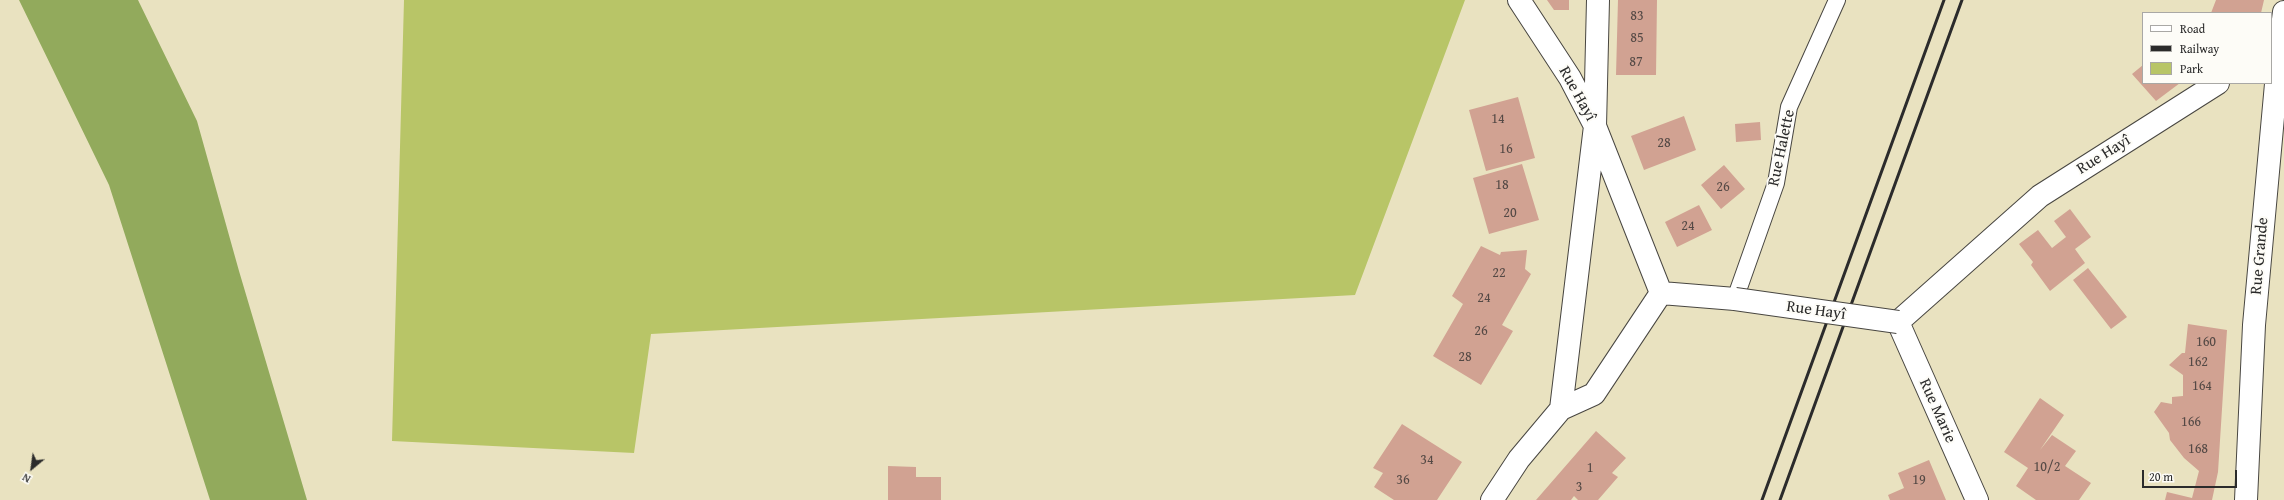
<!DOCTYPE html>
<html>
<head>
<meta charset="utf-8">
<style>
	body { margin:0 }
	#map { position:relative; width:2284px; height:500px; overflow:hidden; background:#e9e2c0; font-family:"Gentium Book Plus",serif }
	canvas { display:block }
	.legend { position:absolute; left:2142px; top:12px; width:130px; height:72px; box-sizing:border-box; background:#fdfcf7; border:1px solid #a9a8a5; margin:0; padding:5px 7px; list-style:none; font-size:12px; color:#2b2b2b }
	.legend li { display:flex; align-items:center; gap:8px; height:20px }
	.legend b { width:20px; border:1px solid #a9a8a5 }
	.north { position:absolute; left:12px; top:448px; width:40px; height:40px; -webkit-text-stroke:3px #fdfcf7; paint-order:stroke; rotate:209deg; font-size:11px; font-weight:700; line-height:16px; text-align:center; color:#2b2b2b }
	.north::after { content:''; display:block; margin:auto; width:14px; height:18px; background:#2b2b2b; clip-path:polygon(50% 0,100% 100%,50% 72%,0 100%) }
	.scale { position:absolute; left:2142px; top:470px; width:95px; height:18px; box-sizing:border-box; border:2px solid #2b2b2b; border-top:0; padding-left:5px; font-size:12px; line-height:14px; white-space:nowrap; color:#2b2b2b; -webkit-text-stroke:3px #fdfcf7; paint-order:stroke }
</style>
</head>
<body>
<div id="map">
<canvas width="2284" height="500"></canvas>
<ul class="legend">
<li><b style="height:5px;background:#fff"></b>Road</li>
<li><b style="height:5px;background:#2b2b2b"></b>Railway</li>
<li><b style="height:11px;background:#b8c567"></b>Park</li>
</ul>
<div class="north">N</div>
<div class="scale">20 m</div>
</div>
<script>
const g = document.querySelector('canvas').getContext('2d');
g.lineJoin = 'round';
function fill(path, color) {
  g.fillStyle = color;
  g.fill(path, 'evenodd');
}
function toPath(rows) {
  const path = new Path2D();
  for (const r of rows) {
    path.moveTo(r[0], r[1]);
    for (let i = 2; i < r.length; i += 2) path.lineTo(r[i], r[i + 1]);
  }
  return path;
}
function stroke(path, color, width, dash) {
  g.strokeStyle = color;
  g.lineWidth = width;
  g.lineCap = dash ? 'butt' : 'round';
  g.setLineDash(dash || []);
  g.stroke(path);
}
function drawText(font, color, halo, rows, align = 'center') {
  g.font = font + ' "Gentium Book Plus",serif';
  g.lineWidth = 4;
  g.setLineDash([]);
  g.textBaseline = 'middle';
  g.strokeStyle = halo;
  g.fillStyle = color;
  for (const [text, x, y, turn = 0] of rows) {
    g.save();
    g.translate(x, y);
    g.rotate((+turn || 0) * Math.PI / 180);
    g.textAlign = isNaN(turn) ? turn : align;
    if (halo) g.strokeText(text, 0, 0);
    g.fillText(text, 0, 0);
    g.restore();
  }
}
const green = toPath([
	[404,0,1465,0,1355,295,651,334,634,453,392,441]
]);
const forest = toPath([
	[19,0,138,0,197,121,239,271,307,500,210,500,109,185]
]);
const building = toPath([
	[1547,0,1569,0,1569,10,1554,10],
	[1618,0,1657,0,1656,75,1616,75],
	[2216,0,2264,0,2261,13,2211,13],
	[2143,65,2143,83,2180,83,2156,101,2132,74],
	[1518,97,1535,158,1486,171,1469,110],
	[1684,116,1696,150,1644,170,1631,136],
	[1760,122,1761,140,1736,142,1735,124],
	[1522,164,1539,220,1489,234,1473,178],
	[1724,165,1745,189,1721,209,1701,185],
	[1699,205,1712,230,1677,247,1665,222],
	[2070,209,2091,237,2075,249,2085,263,2050,291,2031,265,2033,262,2019,244,2038,230,2052,248,2066,237,2054,221],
	[1481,246,1500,255,1501,252,1527,250,1525,269,1531,274,1502,325,1513,331,1481,385,1433,356,1463,304,1452,296],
	[2088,268,2127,317,2111,329,2073,280],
	[2188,324,2227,330,2218,472,2212,500,2165,500,2167,492,2192,498,2199,471,2184,458,2170,440,2169,433,2154,412,2161,402,2172,404,2172,397,2183,396,2183,375,2169,365,2182,353,2185,353],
	[2040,398,2064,415,2040,450,2052,435,2076,451,2065,466,2091,483,2079,500,2036,500,2016,486,2028,468,2004,452],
	[1402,424,1462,462,1437,500,1394,500,1374,487,1383,473,1373,468],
	[1596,431,1626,458,1612,473,1618,477,1598,500,1578,500,1574,496,1571,500,1536,500],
	[1929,460,1946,500,1890,500,1888,495,1904,488,1898,473],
	[888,466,916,467,916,477,941,477,941,500,888,500]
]);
const service = toPath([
	[1735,299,1776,183,1789,107,1837,0]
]);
const minor = toPath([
	[1519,0,1570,78,1595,126,1661,293],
	[1661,293,1735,299],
	[1561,409,1595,126,1598,0],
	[1492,500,1519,459,1561,409,1594,394,1661,293],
	[1977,500,1898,322,2040,196,2218,83]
]);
const tertiary = toPath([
	[2246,500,2254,325,2279,51,2284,12]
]);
const rail = toPath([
	[1762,500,1944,0],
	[1780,500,1962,0]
]);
const minorBridge = toPath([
	[1735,299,1898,322]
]);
const numberNames = [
	["83",1637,16],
	["85",1637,38],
	["87",1636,62],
	["14",1498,119],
	["28",1664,143],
	["16",1506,149],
	["18",1502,185],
	["26",1723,187],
	["20",1510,213],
	["24",1688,226],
	["22",1499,273],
	["24",1484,298],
	["26",1481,331],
	["160",2206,342],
	["28",1465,357],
	["162",2198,362],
	["164",2202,386],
	["166",2191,422],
	["168",2198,449],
	["34",1427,460],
	["10/2",2047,467],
	["1",1590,468],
	["36",1403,480],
	["19",1919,480],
	["3",1579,487]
];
const streetNames = [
	["Rue Hayî",1577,94,61],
	["Rue Halette",1782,148,-78],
	["Rue Hayî",2104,155,-32],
	["Rue Grande",2260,256,-85],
	["Rue Hayî",1816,311,8],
	["Rue Marie",1937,411,66]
];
fill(green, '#b8c567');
fill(forest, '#92aa5c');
fill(building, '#d1a292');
stroke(service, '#484641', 18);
stroke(minor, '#484641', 24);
stroke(tertiary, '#484641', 24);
stroke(service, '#fff', 16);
stroke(minor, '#fff', 22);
stroke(tertiary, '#fff', 22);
stroke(rail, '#2b2b2b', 3);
stroke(minorBridge, '#484641', 24, []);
stroke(minorBridge, '#fff', 22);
drawText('14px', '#544945', null, numberNames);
drawText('16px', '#2b2b2b', '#fdfcf7', streetNames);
</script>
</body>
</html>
